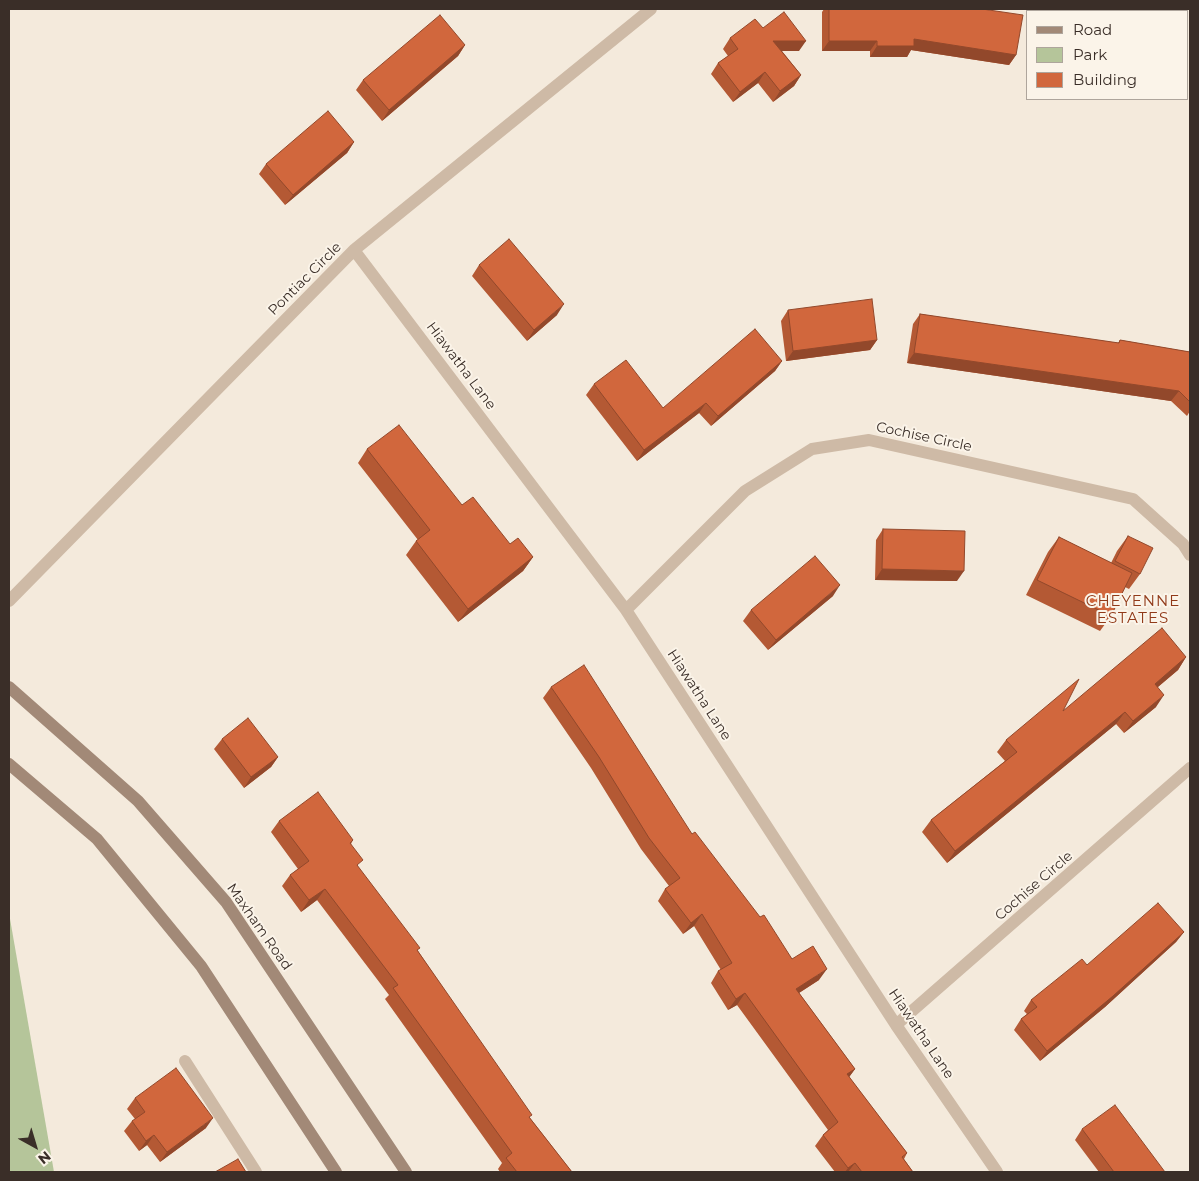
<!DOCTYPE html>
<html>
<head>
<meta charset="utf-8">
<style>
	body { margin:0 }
	#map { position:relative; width:1199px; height:1181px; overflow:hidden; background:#f4eadc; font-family:Montserrat,sans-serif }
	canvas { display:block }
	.frame { position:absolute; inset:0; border:10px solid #3a2e28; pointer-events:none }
	.legend { position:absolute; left:1026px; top:10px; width:162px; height:90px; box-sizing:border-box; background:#fbf4e9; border:1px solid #aea59c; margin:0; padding:6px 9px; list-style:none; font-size:15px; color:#3a2e28 }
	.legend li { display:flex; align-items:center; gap:10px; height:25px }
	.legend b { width:25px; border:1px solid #aea59c }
	.north { position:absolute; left:10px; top:1121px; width:50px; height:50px; -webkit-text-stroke:4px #fbf4e9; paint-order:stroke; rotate:141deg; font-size:14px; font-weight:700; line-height:20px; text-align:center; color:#3a2e28 }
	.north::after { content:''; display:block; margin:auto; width:18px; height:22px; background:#3a2e28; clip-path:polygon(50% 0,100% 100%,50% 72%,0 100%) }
</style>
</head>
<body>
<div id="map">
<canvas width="1199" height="1181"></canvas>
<div class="frame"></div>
<ul class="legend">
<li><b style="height:6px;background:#a28977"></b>Road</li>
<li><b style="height:14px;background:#b5c59a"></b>Park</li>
<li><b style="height:14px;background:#d1673d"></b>Building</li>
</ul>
<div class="north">N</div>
</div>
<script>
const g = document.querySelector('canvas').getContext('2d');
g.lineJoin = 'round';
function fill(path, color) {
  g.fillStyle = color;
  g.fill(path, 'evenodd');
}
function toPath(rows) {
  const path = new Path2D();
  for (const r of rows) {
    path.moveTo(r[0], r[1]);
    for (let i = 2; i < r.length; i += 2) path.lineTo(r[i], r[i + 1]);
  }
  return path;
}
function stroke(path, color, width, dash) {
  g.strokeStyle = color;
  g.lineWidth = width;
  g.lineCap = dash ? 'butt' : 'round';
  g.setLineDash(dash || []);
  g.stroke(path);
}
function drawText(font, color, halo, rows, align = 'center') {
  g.font = font + ' Montserrat,sans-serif';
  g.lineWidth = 4;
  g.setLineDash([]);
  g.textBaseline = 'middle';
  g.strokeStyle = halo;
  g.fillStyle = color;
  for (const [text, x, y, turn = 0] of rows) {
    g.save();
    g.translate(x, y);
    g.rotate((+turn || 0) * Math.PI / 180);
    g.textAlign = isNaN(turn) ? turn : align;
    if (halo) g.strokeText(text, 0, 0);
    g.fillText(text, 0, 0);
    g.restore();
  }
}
const green = toPath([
	[9,913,54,1172,9,1172]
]);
const service = toPath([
	[185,1061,256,1172]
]);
const minor = toPath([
	[354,250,626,610,896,1025,997,1172],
	[9,601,354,250,651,9],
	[626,610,745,491,812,449,869,440,1133,499,1183,544,1190,555],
	[896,1025,1190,768]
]);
const secondary = toPath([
	[9,687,138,801,226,902,406,1172],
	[9,764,97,839,201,966,336,1172]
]);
const wall = toPath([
	[824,9,982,9,1016,55,1009,65,911,50,907,57,870,57,870,51,822,51,822,12],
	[763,28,799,51,782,51,801,75,794,86,773,102,758,83,733,102,711,74,718,63,728,56,723,49,730,38],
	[465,45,458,56,382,121,356,90,363,80],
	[354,142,347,153,285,205,259,174,266,164],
	[479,265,557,315,527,341,472,276],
	[788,310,877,340,870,350,786,361,781,321],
	[920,314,1118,343,1120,340,1190,352,1190,411,1187,416,1171,401,907,363,913,324],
	[782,361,775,371,711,426,699,413,637,461,586,395,594,384,663,408],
	[367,449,462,505,510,544,533,557,523,571,458,622,406,555,416,541,418,540,358,463],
	[883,529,957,581,875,580,876,540],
	[1128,536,1140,574,1129,589,1125,587,1111,616,1100,631,1026,595,1048,552,1059,537,1111,563,1117,551],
	[833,596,768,650,743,621,751,610],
	[1186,657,1178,670,1158,687,1156,707,1124,733,1116,724,947,863,922,832,931,820,1005,761,997,752,1006,740],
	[551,687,692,834,792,959,819,980,799,993,855,1069,849,1077,907,1153,904,1159,913,1172,835,1172,815,1146,823,1135,828,1130,737,1005,728,1010,711,983,718,971,721,970,694,926,683,934,658,901,665,889,669,886,641,849,591,768,543,698],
	[222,739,278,757,271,767,244,788,214,749],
	[279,821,353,840,351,844,358,867,418,951,530,1118,572,1172,500,1172,498,1169,502,1163,385,999,389,995,317,900,301,912,282,886,290,875,298,869,271,832],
	[1184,932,1176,942,1105,1007,1040,1061,1014,1030,1021,1019,1027,1014,1024,1011,1031,1000,1087,965],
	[135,1098,206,1128,160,1162,147,1145,139,1151,124,1131,132,1121,135,1119,127,1109],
	[1082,1129,1165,1172,1099,1172,1075,1140]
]);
const shadedWall = toPath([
	[914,39,1016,55,1009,65,911,50,907,57,870,57,877,46],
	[773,41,806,41,799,51,766,51],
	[829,41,877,41,870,51,822,51],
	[465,45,458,56,382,121,389,110],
	[765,72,758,83,733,102,740,92],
	[801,75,794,86,773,102,780,91],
	[354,142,347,153,285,205,293,195],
	[564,304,557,315,527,341,534,330],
	[877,340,870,350,786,361,793,351],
	[914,353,1179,391,1171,401,907,363],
	[782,361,775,371,711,426,718,416],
	[706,403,699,413,637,461,644,450],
	[533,557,523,571,458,622,468,609],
	[882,569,964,571,957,581,875,580],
	[840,585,833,596,768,650,776,640],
	[1186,657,1178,670,1147,696,1155,684],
	[1164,695,1156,707,1124,733,1133,721],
	[1125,712,1116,724,947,863,955,851],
	[278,757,271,767,244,788,251,777],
	[325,889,317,900,301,912,309,900],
	[702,914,694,926,683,934,691,923],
	[1184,932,1176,942,1105,1007,1040,1061,1047,1051],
	[827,969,819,980,788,1000,796,989],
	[745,993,737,1005,728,1010,736,999],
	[855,1069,847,1080,847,1074],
	[213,1118,206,1128,160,1162,167,1152],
	[154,1135,147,1145,139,1151,146,1141],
	[855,1163,848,1172,845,1172,848,1168]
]);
const building = toPath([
	[829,9,982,9,1023,15,1016,55,914,39,914,46,877,46,877,41,829,41,829,9],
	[784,12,806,41,773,41,801,75,780,91,765,72,740,92,718,63,738,49,730,38,755,19,763,28,784,12],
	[440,15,465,45,389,110,363,80,440,15],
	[328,111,354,142,293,195,266,164,328,111],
	[509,239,564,304,534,330,479,265,509,239],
	[872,299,877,340,793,351,788,310,872,299],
	[920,314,1119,343,1120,340,1190,352,1190,402,1179,391,914,353,920,314],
	[755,329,782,361,718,416,706,403,644,450,594,384,626,360,663,408,755,329],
	[399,425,462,505,473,497,510,544,518,538,533,557,468,609,416,541,430,530,367,449,399,425],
	[883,529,965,531,964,571,882,569,883,529],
	[1128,536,1153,548,1140,574,1115,561,1128,536],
	[1059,537,1132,573,1111,616,1037,580,1059,537],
	[815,556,840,585,776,640,751,610,815,556],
	[1162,628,1186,657,1155,684,1164,695,1133,721,1125,712,955,851,931,820,1017,752,1006,740,1079,679,1063,711,1162,628],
	[584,665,692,834,695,832,760,917,764,915,792,959,813,946,827,969,796,989,855,1069,847,1074,907,1153,902,1157,913,1172,862,1172,855,1163,848,1168,823,1135,838,1122,745,993,736,999,718,971,732,963,702,914,691,923,665,889,680,878,649,838,599,757,551,687,584,665],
	[248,718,278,757,251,777,222,739,248,718],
	[318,792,353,840,350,843,363,860,357,865,420,948,417,950,532,1115,529,1117,572,1172,517,1172,506,1158,512,1153,393,988,398,985,325,889,309,900,290,875,309,861,279,821,318,792],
	[1158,903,1184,932,1113,996,1047,1051,1021,1019,1037,1007,1031,1000,1082,959,1087,965,1158,903],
	[176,1068,213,1118,167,1152,154,1135,146,1141,132,1121,145,1112,135,1098,176,1068],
	[1115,1105,1165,1172,1114,1172,1082,1129,1115,1105],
	[238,1159,246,1172,215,1172,238,1159]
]);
const streetNames = [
	["Pontiac Circle",305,279,-45],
	["Hiawatha Lane",461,366,53],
	["Cochise Circle",924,437,12],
	["Hiawatha Lane",699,695,57],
	["Cochise Circle",1034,886,-41],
	["Maxham Road",259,927,55],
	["Hiawatha Lane",921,1034,56]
];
const neighbourhoodNames = [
	["CHEYENNE",1133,602],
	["ESTATES",1133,619]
];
fill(green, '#b5c59a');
stroke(service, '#cebaa6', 12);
stroke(minor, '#cebaa6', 12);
stroke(secondary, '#a28977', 12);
fill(wall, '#b45934');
fill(shadedWall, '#92482b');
fill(building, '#d1673d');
stroke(building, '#92482b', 1);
drawText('14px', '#3a2e28', '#fbf4e9', streetNames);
g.letterSpacing = '1px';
drawText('15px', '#913a19', '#fbf4e9', neighbourhoodNames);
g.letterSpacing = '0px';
</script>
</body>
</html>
